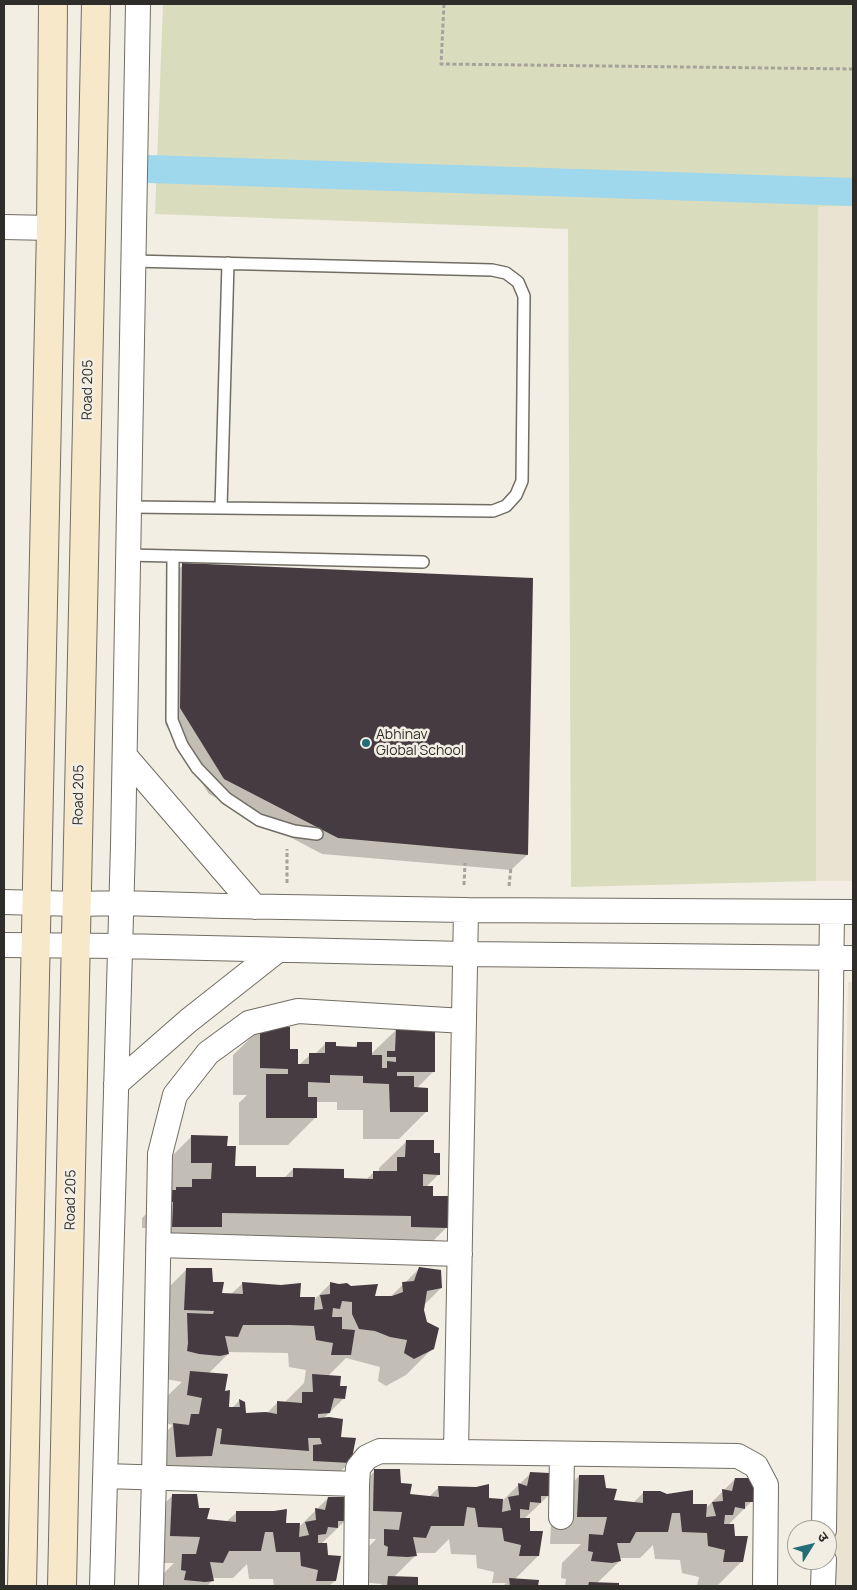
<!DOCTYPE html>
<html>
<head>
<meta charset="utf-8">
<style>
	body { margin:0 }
	#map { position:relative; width:857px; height:1590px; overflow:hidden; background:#f3eee3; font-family:Manrope,"Noto Sans Devanagari",sans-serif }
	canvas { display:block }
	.frame { position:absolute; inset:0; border:5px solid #2f2d29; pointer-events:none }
	.north { position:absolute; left:787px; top:1520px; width:50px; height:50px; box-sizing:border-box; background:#f3eee3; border:1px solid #a5a199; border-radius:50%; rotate:54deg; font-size:14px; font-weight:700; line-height:20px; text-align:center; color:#2f2d29 }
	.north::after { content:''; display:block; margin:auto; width:18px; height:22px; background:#246e77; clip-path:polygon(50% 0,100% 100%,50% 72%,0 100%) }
</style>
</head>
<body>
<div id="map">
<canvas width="857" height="1590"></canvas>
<div class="frame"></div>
<div class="north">उ</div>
</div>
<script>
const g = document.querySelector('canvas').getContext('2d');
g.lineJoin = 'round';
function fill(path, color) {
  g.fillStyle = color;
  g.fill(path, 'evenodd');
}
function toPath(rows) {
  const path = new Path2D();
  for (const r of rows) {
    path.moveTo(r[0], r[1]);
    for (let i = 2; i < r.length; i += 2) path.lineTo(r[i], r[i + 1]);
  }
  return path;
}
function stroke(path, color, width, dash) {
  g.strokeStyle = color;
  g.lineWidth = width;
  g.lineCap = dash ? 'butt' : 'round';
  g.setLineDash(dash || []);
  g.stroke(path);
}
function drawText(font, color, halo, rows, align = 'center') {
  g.font = font + ' Manrope,sans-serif';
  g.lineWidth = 5;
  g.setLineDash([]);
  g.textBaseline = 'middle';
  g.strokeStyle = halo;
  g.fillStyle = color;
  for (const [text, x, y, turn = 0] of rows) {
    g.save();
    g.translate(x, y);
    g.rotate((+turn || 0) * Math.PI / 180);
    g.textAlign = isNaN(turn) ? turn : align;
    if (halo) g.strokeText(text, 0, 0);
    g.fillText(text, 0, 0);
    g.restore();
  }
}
const built = toPath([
	[853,206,853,881,816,881,818,207],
	[848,982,853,982,853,1586,835,1586]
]);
const green = toPath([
	[163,4,853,4,853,206,818,207,816,881,571,887,568,229,155,214]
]);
const shadow = toPath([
	[183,565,527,855,511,870,322,854,209,794,165,724,167,580],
	[261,1028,288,1051,297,1065,299,1065,310,1055,314,1055,326,1043,335,1048,353,1048,358,1044,370,1055,396,1030,434,1071,416,1089,426,1112,399,1139,363,1139,363,1110,337,1110,337,1102,316,1102,315,1118,288,1145,239,1145,239,1103,247,1095,233,1095,233,1055],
	[191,1137,226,1148,234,1167,255,1178,284,1178,293,1169,342,1180,366,1180,374,1172,379,1172,379,1168,407,1141,433,1154,439,1174,426,1187,446,1228,419,1255,145,1253,146,1228,142,1228,142,1218,171,1190,164,1164],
	[420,1268,441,1288,424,1305,423,1310,433,1348,406,1375,386,1386,378,1381,380,1367,346,1358,328,1376,339,1387,344,1398,323,1419,340,1438,349,1463,322,1490,184,1483,146,1452,173,1425,160,1422,163,1400,182,1382,160,1378,159,1297,186,1270,212,1283,220,1294,231,1294,243,1283,299,1299,313,1301,330,1284,374,1297,389,1298],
	[227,1352,288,1353,289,1367,306,1370,304,1383,285,1402,277,1403,267,1413,245,1414,240,1400,232,1408,227,1408,223,1392,208,1374,228,1354],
	[375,1471,400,1484,408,1495,429,1497,439,1487,501,1502,531,1473,548,1496,524,1519,538,1556,514,1580,538,1581,537,1586,503,1586,506,1583,492,1583,494,1572,477,1568,476,1555,451,1554,449,1539,435,1553,415,1553,416,1555,394,1577,417,1578,417,1586,380,1586,382,1584,360,1582,358,1558,376,1539,346,1538,347,1519,321,1544,335,1581,329,1586,274,1586,273,1579,249,1579,247,1564,233,1578,213,1578,213,1580,207,1586,155,1586,155,1582,174,1563,143,1563,145,1523,172,1496,198,1509,206,1520,226,1522,237,1512,299,1527,328,1498,347,1499],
	[579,1476,604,1489,613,1501,633,1503,643,1493,706,1508,735,1479,752,1501,728,1525,742,1561,718,1585,730,1586,697,1586,699,1577,682,1573,680,1560,655,1559,653,1545,640,1558,619,1558,620,1561,597,1583,618,1584,618,1586,565,1586,566,1579,561,1578,562,1563,581,1544,550,1544,552,1504]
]);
const canal = toPath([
	[148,169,853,192]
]);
const building = toPath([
	[182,563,533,578,528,855,338,838,224,779,180,708],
	[260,1027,290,1027,290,1049,298,1049,298,1064,309,1064,309,1053,325,1053,325,1042,336,1042,336,1046,357,1047,357,1042,372,1042,372,1055,382,1055,382,1068,387,1068,387,1061,396,1062,396,1057,387,1057,387,1051,395,1051,396,1028,435,1029,435,1072,397,1072,397,1076,414,1076,414,1087,428,1088,428,1112,390,1112,389,1084,363,1083,363,1076,330,1075,330,1083,308,1082,308,1097,317,1097,317,1118,266,1118,266,1074,288,1074,288,1069,260,1068],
	[191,1135,228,1136,227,1146,236,1146,235,1166,256,1166,256,1177,293,1177,293,1168,344,1169,344,1178,373,1179,373,1171,397,1171,397,1157,405,1157,406,1140,434,1140,434,1153,440,1153,440,1175,423,1174,423,1186,433,1186,433,1196,448,1196,448,1228,411,1227,411,1216,222,1213,222,1227,172,1227,173,1202,169,1202,169,1190,176,1190,176,1187,192,1187,192,1179,211,1179,212,1163,191,1163],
	[419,1267,441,1270,442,1288,427,1291,424,1310,427,1322,439,1328,434,1349,414,1359,404,1353,407,1340,390,1337,375,1331,359,1329,352,1314,352,1302,342,1301,340,1309,333,1308,332,1317,342,1317,342,1329,355,1330,351,1355,331,1355,333,1343,316,1340,314,1326,289,1325,243,1325,238,1337,225,1336,229,1354,220,1356,199,1354,187,1351,188,1343,187,1313,213,1314,214,1311,184,1310,186,1268,212,1268,213,1282,224,1282,222,1293,243,1294,242,1282,281,1285,301,1283,300,1297,315,1297,314,1310,323,1309,320,1295,330,1294,330,1282,339,1284,347,1283,351,1286,378,1284,375,1296,392,1296,403,1292,402,1282,414,1281],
	[190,1371,228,1374,225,1391,230,1390,229,1407,240,1407,239,1399,245,1402,246,1413,266,1412,277,1414,277,1401,302,1403,302,1392,313,1392,312,1374,341,1376,340,1386,347,1386,345,1399,334,1398,330,1413,318,1414,318,1418,329,1417,343,1419,341,1437,356,1438,351,1463,313,1461,313,1445,322,1444,320,1438,308,1438,309,1451,220,1444,222,1429,217,1428,212,1456,176,1457,173,1423,189,1425,191,1414,199,1414,202,1398,187,1395],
	[374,1469,400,1469,401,1483,412,1484,410,1494,439,1497,438,1486,476,1487,489,1484,489,1498,503,1499,502,1512,511,1510,508,1497,519,1495,518,1483,527,1486,530,1472,549,1473,549,1496,541,1496,541,1503,530,1502,529,1510,520,1509,520,1518,530,1518,530,1531,543,1531,539,1556,519,1556,521,1545,504,1541,502,1528,478,1527,475,1508,467,1507,464,1526,431,1526,426,1538,413,1537,417,1556,408,1557,387,1556,388,1547,384,1545,384,1529,399,1530,402,1512,373,1511],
	[579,1475,604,1475,606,1488,617,1489,614,1500,643,1503,643,1491,660,1491,667,1494,693,1490,693,1504,707,1504,706,1517,716,1516,712,1502,723,1501,722,1489,732,1491,735,1478,754,1478,753,1502,745,1502,745,1509,735,1507,733,1515,725,1515,724,1524,734,1524,735,1536,748,1536,743,1562,723,1562,725,1550,708,1546,707,1533,682,1532,680,1513,672,1513,668,1532,636,1532,630,1543,617,1543,621,1561,612,1563,591,1561,593,1552,588,1551,589,1534,603,1535,607,1517,577,1517],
	[172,1494,197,1494,199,1508,210,1508,207,1519,236,1522,236,1511,274,1511,287,1509,286,1523,300,1523,299,1537,309,1535,305,1522,316,1520,315,1508,325,1510,328,1497,347,1497,346,1521,338,1521,338,1528,328,1527,326,1534,318,1535,318,1543,327,1543,328,1555,341,1556,336,1581,316,1581,318,1570,301,1566,300,1552,276,1552,273,1532,265,1532,261,1551,229,1551,223,1563,210,1562,214,1581,205,1582,184,1580,186,1571,181,1570,182,1554,196,1554,200,1537,170,1536],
	[388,1576,418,1577,418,1586,387,1586],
	[509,1578,539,1580,538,1586,510,1586],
	[589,1582,619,1583,619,1586,588,1586]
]);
const path = toPath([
	[444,4,441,64,853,69],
	[287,883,287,849],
	[464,885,465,863],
	[509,886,511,867]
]);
const service = toPath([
	[129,507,493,511,506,506,516,495,522,481,524,296,518,282,506,273,492,270,133,261],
	[221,508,228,263],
	[128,555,423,562],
	[173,556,172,720,182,745,197,768,226,798,259,820,294,831,317,834]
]);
const minor = toPath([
	[4,227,51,228],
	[125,756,255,907],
	[4,902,77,904,121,903,224,906,466,910,853,912],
	[466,910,456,1452,738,1456,756,1466,766,1485,765,1586],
	[4,945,120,946,465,954,853,958],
	[116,1084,188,1021,278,950],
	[159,1245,460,1254],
	[105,1476,357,1484,358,1468,367,1457,380,1451,456,1452],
	[561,1517,562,1454],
	[824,1530,832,912],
	[102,1586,123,845,138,4],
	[151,1586,154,1477,160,1154,175,1095,208,1053,249,1023,298,1011,464,1021],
	[356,1586,357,1484],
	[823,1586,824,1560]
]);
const secondary = toPath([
	[22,1586,51,228,53,4],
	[62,1586,96,4]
]);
const markers = [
	[366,743,5,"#246e77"]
];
const streetNames = [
	["Road 205",88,390,-89],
	["Road 205",79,795,-89],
	["Road 205",71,1200,-89]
];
const poiNames = [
	["Abhinav",376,735],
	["Global School",376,751]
];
fill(built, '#ebe3d1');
fill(green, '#d9ddbe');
fill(shadow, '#0003');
stroke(canal, '#9fd7ec', 28);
fill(building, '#453b41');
stroke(service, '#726d64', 14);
stroke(minor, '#726d64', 26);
stroke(secondary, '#726d64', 30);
stroke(path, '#a6a29a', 3, [4, 2.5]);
stroke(service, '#fff', 11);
stroke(minor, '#fff', 24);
stroke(secondary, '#f6e8c9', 28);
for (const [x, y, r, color] of markers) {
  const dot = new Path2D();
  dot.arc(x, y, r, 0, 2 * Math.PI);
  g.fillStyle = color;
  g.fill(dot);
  stroke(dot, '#f3eee3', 2);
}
drawText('14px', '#2f2d29', '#f3eee3', streetNames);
drawText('14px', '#2f2d29', '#f3eee3', poiNames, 'left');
</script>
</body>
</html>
